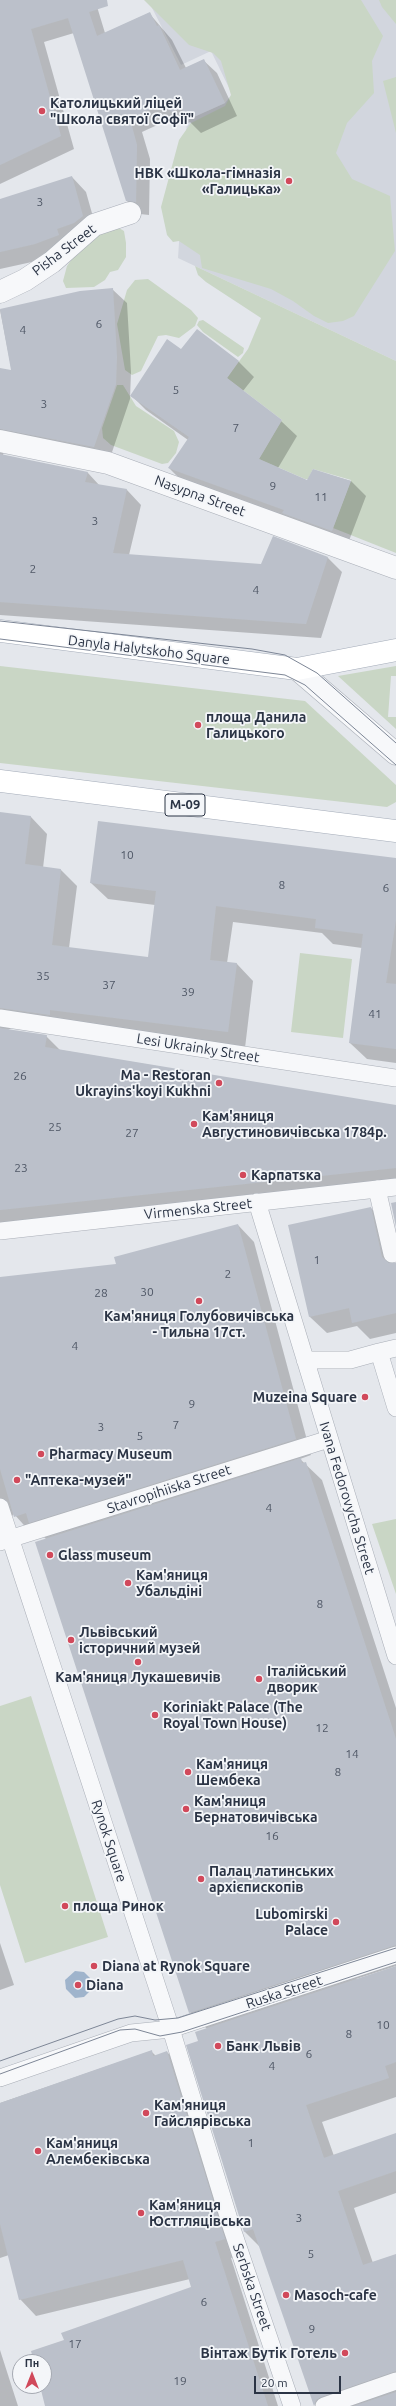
<!DOCTYPE html>
<html>
<head>
<meta charset="utf-8">
<style>
	body { margin:0 }
	#map { position:relative; width:396px; height:2406px; overflow:hidden; background:#e4e7ec; font-family:Ubuntu,sans-serif }
	canvas { display:block }
	.north { position:absolute; left:12px; top:2354px; width:40px; height:40px; box-sizing:border-box; background:#f4f6f9; border:1px solid #a4a8b1; border-radius:50%; rotate:0deg; font-size:11px; font-weight:700; line-height:16px; text-align:center; color:#2b3445 }
	.north::after { content:''; display:block; margin:auto; width:14px; height:18px; background:#d1495b; clip-path:polygon(50% 0,100% 100%,50% 72%,0 100%) }
	.scale { position:absolute; left:254px; top:2376px; width:87px; height:18px; box-sizing:border-box; border:2px solid #2b3445; border-top:0; padding-left:5px; font-size:12px; line-height:14px; white-space:nowrap; color:#2b3445; -webkit-text-stroke:3px #f4f6f9; paint-order:stroke }
</style>
</head>
<body>
<div id="map">
<canvas width="396" height="2406"></canvas>
<div class="north">Пн</div>
<div class="scale">20 m</div>
</div>
<script>
const g = document.querySelector('canvas').getContext('2d');
g.lineJoin = 'round';
function fill(path, color) {
  g.fillStyle = color;
  g.fill(path, 'evenodd');
}
function toPath(rows) {
  const path = new Path2D();
  for (const r of rows) {
    path.moveTo(r[0], r[1]);
    for (let i = 2; i < r.length; i += 2) path.lineTo(r[i], r[i + 1]);
  }
  return path;
}
function stroke(path, color, width, dash) {
  g.strokeStyle = color;
  g.lineWidth = width;
  g.lineCap = dash ? 'butt' : 'round';
  g.setLineDash(dash || []);
  g.stroke(path);
}
function drawText(font, color, halo, rows, align = 'center') {
  g.font = font + ' Ubuntu,sans-serif';
  g.lineWidth = 3.5;
  g.setLineDash([]);
  g.textBaseline = 'middle';
  g.strokeStyle = halo;
  g.fillStyle = color;
  for (const [text, x, y, turn = 0] of rows) {
    g.save();
    g.translate(x, y);
    g.rotate((+turn || 0) * Math.PI / 180);
    g.textAlign = isNaN(turn) ? turn : align;
    if (halo) g.strokeText(text, 0, 0);
    g.fillText(text, 0, 0);
    g.restore();
  }
}
const built = toPath([
	[148,0,396,0,396,361,178,258,187,120,225,103,232,94,211,51,181,65]
]);
const green = toPath([
	[144,0,361,0,383,36,372,61,374,93,347,123,336,153,352,179,390,196,395,251,354,316,343,321,328,323,314,316,293,301,271,289,202,268,200,255,179,241,173,242,167,235,161,207,179,140,191,123,225,106,231,95,221,61,213,53,189,45],
	[379,0,396,0,396,24,382,7],
	[396,77,396,133,383,81],
	[112,224,124,231,126,243,126,257,118,270,110,272,105,280,94,287,66,288,63,281,67,266,76,253],
	[195,266,396,361,396,553,333,528,351,480,313,469,308,479,305,479,259,459,282,420,227,378,248,349,261,318,206,282,198,275],
	[148,279,191,310,198,318,195,326,179,338,166,335,158,336,141,371,132,375,125,370,117,324,127,290,135,280],
	[203,320,244,348,243,353,238,357,203,332,197,325,199,321],
	[117,385,123,385,136,406,174,431,179,442,176,453,168,463,162,464,111,445,103,438,102,428],
	[0,666,305,701,396,785,396,802,387,807,0,763],
	[396,666,396,676,391,676,388,717,396,717,396,729,338,676],
	[300,953,352,959,343,1038,291,1032],
	[396,1519,396,1594,372,1524],
	[31,1696,108,1937,25,1963,0,1885,0,1706]
]);
const water = toPath([
	[75,1971,84,1972,90,1978,90,1991,84,1997,75,1998,66,1989,65,1980]
]);
const shadow = toPath([
	[0,0,95,0,105,33,149,13,172,40,186,68,203,60,217,73,237,116,201,133,190,122,186,124,177,116,142,132,150,159,149,215,140,214,127,201,74,33,44,42,74,149,0,184],
	[72,177,86,192,97,231,50,258,0,269,0,200],
	[112,289,127,303,131,372,130,399,109,461,5,447,3,455,88,473,100,486,127,490,141,505,129,555,262,565,273,538,328,558,342,572,321,638,0,615,0,369,12,372,0,310,81,292],
	[197,330,239,362,254,377,243,391,281,421,297,436,278,468,308,481,313,470,351,481,366,496,347,546,184,483,169,468,188,440,146,410,131,395,181,351],
	[0,813,31,817,47,834,43,868,61,870,77,886,69,948,149,958,155,905,108,899,91,883,396,860,396,1063,367,1059,350,1043,362,948,333,944,322,933,233,922,227,963,237,964,253,981,245,1048,18,1024,8,1030,46,1036,60,1050,396,1106,396,1186,0,1227],
	[371,1208,387,1225,396,1277,396,1333,370,1339,357,1326,327,1333,310,1317,289,1226],
	[238,1225,254,1242,311,1455,300,1459,322,1480,396,1708,396,1966,356,1979,370,1994,396,1986,396,2097,322,2122,334,2156,396,2134,396,2193,354,2208,373,2263,396,2255,396,2406,315,2406,261,2248,245,2232,242,2226,199,2041,207,2029,190,2012,46,1539,38,1531,31,1533,14,1514,6,1522,0,1542,0,1278,117,1265],
	[0,1943,14,1985,0,1990],
	[151,2051,156,2056,167,2052,184,2069,241,2255,231,2258,278,2406,46,2406,41,2386,44,2386,44,2362,35,2362,65,2341,192,2288,190,2279,36,2316,20,2299,9,2255,0,2258,0,2103],
	[0,2350,18,2406,0,2406]
]);
const building = toPath([
	[0,0,107,0,108,6,89,12,97,36,150,12,157,26,159,25,180,70,204,59,225,103,187,120,181,107,171,112,166,101,130,119,137,145,136,202,126,201,68,18,31,29,61,136,0,165],
	[72,176,83,216,74,223,57,229,59,235,35,244,0,252,0,199],
	[113,288,117,357,116,384,94,447,0,429,0,368,11,370,0,309,80,291],
	[197,329,239,361,227,378,282,420,259,459,307,480,313,469,351,481,332,531,282,513,284,510,168,468,189,437,130,396,167,339,181,349],
	[0,454,88,472,85,482,127,489,113,553,261,564,273,536,328,557,306,624,0,602],
	[0,812,31,816,25,864,61,869,52,945,148,957,156,891,90,883,98,821,396,858,396,920,386,983,396,984,396,1049,349,1043,363,934,315,928,316,919,216,906,210,960,237,963,228,1032,50,1010,50,1015,0,1008],
	[0,1028,47,1035,45,1047,396,1105,396,1168,0,1210],
	[396,1202,396,1227,391,1203],
	[371,1207,382,1257,389,1263,396,1263,396,1313,352,1323,349,1308,309,1317,288,1225],
	[238,1224,296,1439,29,1523,26,1513,14,1517,0,1469,0,1277,116,1264,114,1257],
	[301,1458,302,1463,306,1462,396,1739,396,1945,189,2013,35,1542],
	[396,1966,396,2062,385,2066,389,2078,306,2105,324,2158,396,2133,396,2171,338,2191,363,2265,396,2254,396,2371,321,2397,316,2400,314,2406,253,2229,244,2232,186,2045,198,2041,195,2032],
	[152,2050,153,2056,167,2051,225,2239,215,2242,268,2406,45,2406,40,2386,44,2386,44,2362,34,2362,31,2351,64,2340,61,2333,191,2287,183,2260,19,2300,0,2224,0,2103],
	[396,2392,396,2406,354,2406]
]);
const pedestrian = toPath([
	[0,1018,396,1078],
	[377,1189,392,1254,396,1253],
	[257,1202,396,1656],
	[0,1231,396,1187],
	[379,1352,396,1348],
	[305,1360,350,1360,379,1352,396,1408],
	[0,1507,171,2029,232,2229,292,2406],
	[0,1542,329,1439],
	[0,2078,131,2033,171,2029,396,1955],
	[324,2406,396,2381]
]);
const minor = toPath([
	[0,292,25,280,52,262,94,225,130,213],
	[0,441,108,463,396,568],
	[297,669,396,754]
]);
const primary = toPath([
	[0,631,297,669,396,650],
	[0,781,396,831]
]);
const tram = toPath([
	[0,621,252,649,285,655,317,673,396,743],
	[0,639,285,675,305,685,396,765],
	[0,2061,118,2019,135,2016,155,2020,178,2018,396,1948],
	[0,2074,120,2030,135,2029,160,2036,182,2032,396,1962]
]);
const markers = [
	[42,111,4,"#d1495b"],
	[289,181,4,"#d1495b"],
	[198,725,4,"#d1495b"],
	[219,1083,4,"#d1495b"],
	[194,1124,4,"#d1495b"],
	[243,1175,4,"#d1495b"],
	[199,1301,4,"#d1495b"],
	[365,1397,4,"#d1495b"],
	[41,1454,4,"#d1495b"],
	[17,1480,4,"#d1495b"],
	[50,1555,4,"#d1495b"],
	[128,1583,4,"#d1495b"],
	[71,1640,4,"#d1495b"],
	[138,1662,4,"#d1495b"],
	[259,1679,4,"#d1495b"],
	[155,1715,4,"#d1495b"],
	[188,1772,4,"#d1495b"],
	[186,1809,4,"#d1495b"],
	[201,1879,4,"#d1495b"],
	[65,1906,4,"#d1495b"],
	[336,1922,4,"#d1495b"],
	[94,1966,4,"#d1495b"],
	[78,1985,4,"#d1495b"],
	[218,2046,4,"#d1495b"],
	[146,2113,4,"#d1495b"],
	[38,2151,4,"#d1495b"],
	[141,2213,4,"#d1495b"],
	[286,2295,4,"#d1495b"],
	[345,2353,4,"#d1495b"]
];
const numberNames = [
	["3",40,202],
	["6",99,324],
	["4",23,330],
	["5",176,390],
	["3",44,404],
	["7",236,428],
	["9",273,486],
	["11",321,497],
	["3",95,521],
	["2",33,569],
	["4",256,590],
	["10",127,855],
	["8",282,885],
	["6",386,888],
	["35",43,976],
	["37",109,985],
	["39",188,992],
	["41",375,1014],
	["26",20,1076],
	["25",55,1127],
	["27",132,1133],
	["23",21,1168],
	["1",317,1260],
	["2",228,1274],
	["30",147,1292],
	["28",101,1293],
	["4",75,1346],
	["9",192,1404],
	["7",176,1425],
	["3",101,1427],
	["5",140,1436],
	["4",269,1508],
	["8",320,1604],
	["12",322,1728],
	["14",352,1754],
	["8",338,1772],
	["16",272,1836],
	["10",383,2025],
	["8",349,2034],
	["6",309,2054],
	["4",272,2066],
	["1",251,2143],
	["3",299,2218],
	["5",311,2254],
	["6",204,2302],
	["9",312,2329],
	["17",75,2344],
	["19",180,2381]
];
const shields = [
	[185,805,40]
];
const shieldNames = [
	["М-09",185,805]
];
const poiNames = [
	["Католицький ліцей",50,103],
	["\"Школа святої Софії\"",50,119],
	["НВК «Школа-гімназія",281,173,"right"],
	["«Галицька»",281,189,"right"],
	["площа Данила",206,717],
	["Галицького",206,733],
	["Ma - Restoran",211,1075,"right"],
	["Ukrayinsʹkoyi Kukhni",211,1091,"right"],
	["Кам'яниця",202,1116],
	["Августиновичівська 1784р.",202,1132],
	["Карпатsка",251,1175],
	["Кам'яниця Голубовичівська",199,1316,"center"],
	["- Тильна 17ст.",199,1332,"center"],
	["Muzeina Square",357,1397,"right"],
	["Pharmacy Museum",49,1454],
	["\"Аптека-музей\"",25,1480],
	["Glass museum",58,1555],
	["Кам'яниця",136,1575],
	["Убальдіні",136,1591],
	["Львівський",79,1632],
	["історичний музей",79,1648],
	["Італійський",267,1671],
	["дворик",267,1687],
	["Кам'яниця Лукашевичів",138,1677,"center"],
	["Koriniakt Palace (The",163,1707],
	["Royal Town House)",163,1723],
	["Кам'яниця",196,1764],
	["Шембека",196,1780],
	["Кам'яниця",194,1801],
	["Бернатовичівська",194,1817],
	["Палац латинських",209,1871],
	["архієпископів",209,1887],
	["площа Ринок",73,1906],
	["Lubomirski",328,1914,"right"],
	["Palace",328,1930,"right"],
	["Diana at Rynok Square",102,1966],
	["Diana",86,1985],
	["Банк Львів",226,2046],
	["Кам'яниця",154,2105],
	["Гайслярівська",154,2121],
	["Кам'яниця",46,2143],
	["Алембеківська",46,2159],
	["Кам'яниця",149,2205],
	["Юстгляцівська",149,2221],
	["Masoch-cafe",294,2295],
	["Вінтаж Бутік Готель",337,2353,"right"]
];
const streetNames = [
	["Pisha Street",64,250,-37],
	["Nasypna Street",200,496,20],
	["Danyla Halytskoho Square",149,650,7],
	["Lesi Ukrainky Street",198,1048,9],
	["Virmenska Street",198,1209,-6],
	["Stavropihiiska Street",169,1489,-18],
	["Ivana Fedorovycha Street",347,1498,73],
	["Rynok Square",109,1841,72],
	["Ruska Street",284,1992,-18],
	["Serbska Street",252,2287,71]
];
fill(built, '#d2d6de');
fill(green, '#c9d6c5');
fill(water, '#9fb4cc');
fill(shadow, '#0003');
fill(building, '#bbc0ca');
stroke(pedestrian, '#a9aeb7', 18);
stroke(minor, '#a9aeb7', 23);
stroke(primary, '#a3abb8', 23);
stroke(pedestrian, '#f7f8fa', 17);
stroke(minor, '#f7f8fa', 22);
stroke(primary, '#fff', 22);
stroke(tram, '#7d8696', 1);
for (const [x, y, r, color] of markers) {
  const dot = new Path2D();
  dot.arc(x, y, r, 0, 2 * Math.PI);
  g.fillStyle = color;
  g.fill(dot);
  stroke(dot, '#f4f6f9', 1.5);
}
drawText('12px', '#4f5766', null, numberNames);
for (const [x, y, w] of shields) {
  const box = new Path2D();
  box.roundRect(x - w / 2, y - 11, w, 22, 3);
  g.fillStyle = '#f4f6f9';
  g.fill(box);
  stroke(box, '#2b3445', 1);
}
drawText('bold 13px', '#2b3445', null, shieldNames);
drawText('bold 14px', '#2b3445', '#f4f6f9', poiNames, 'left');
drawText('14px', '#2b3445', '#f4f6f9', streetNames);
</script>
</body>
</html>
